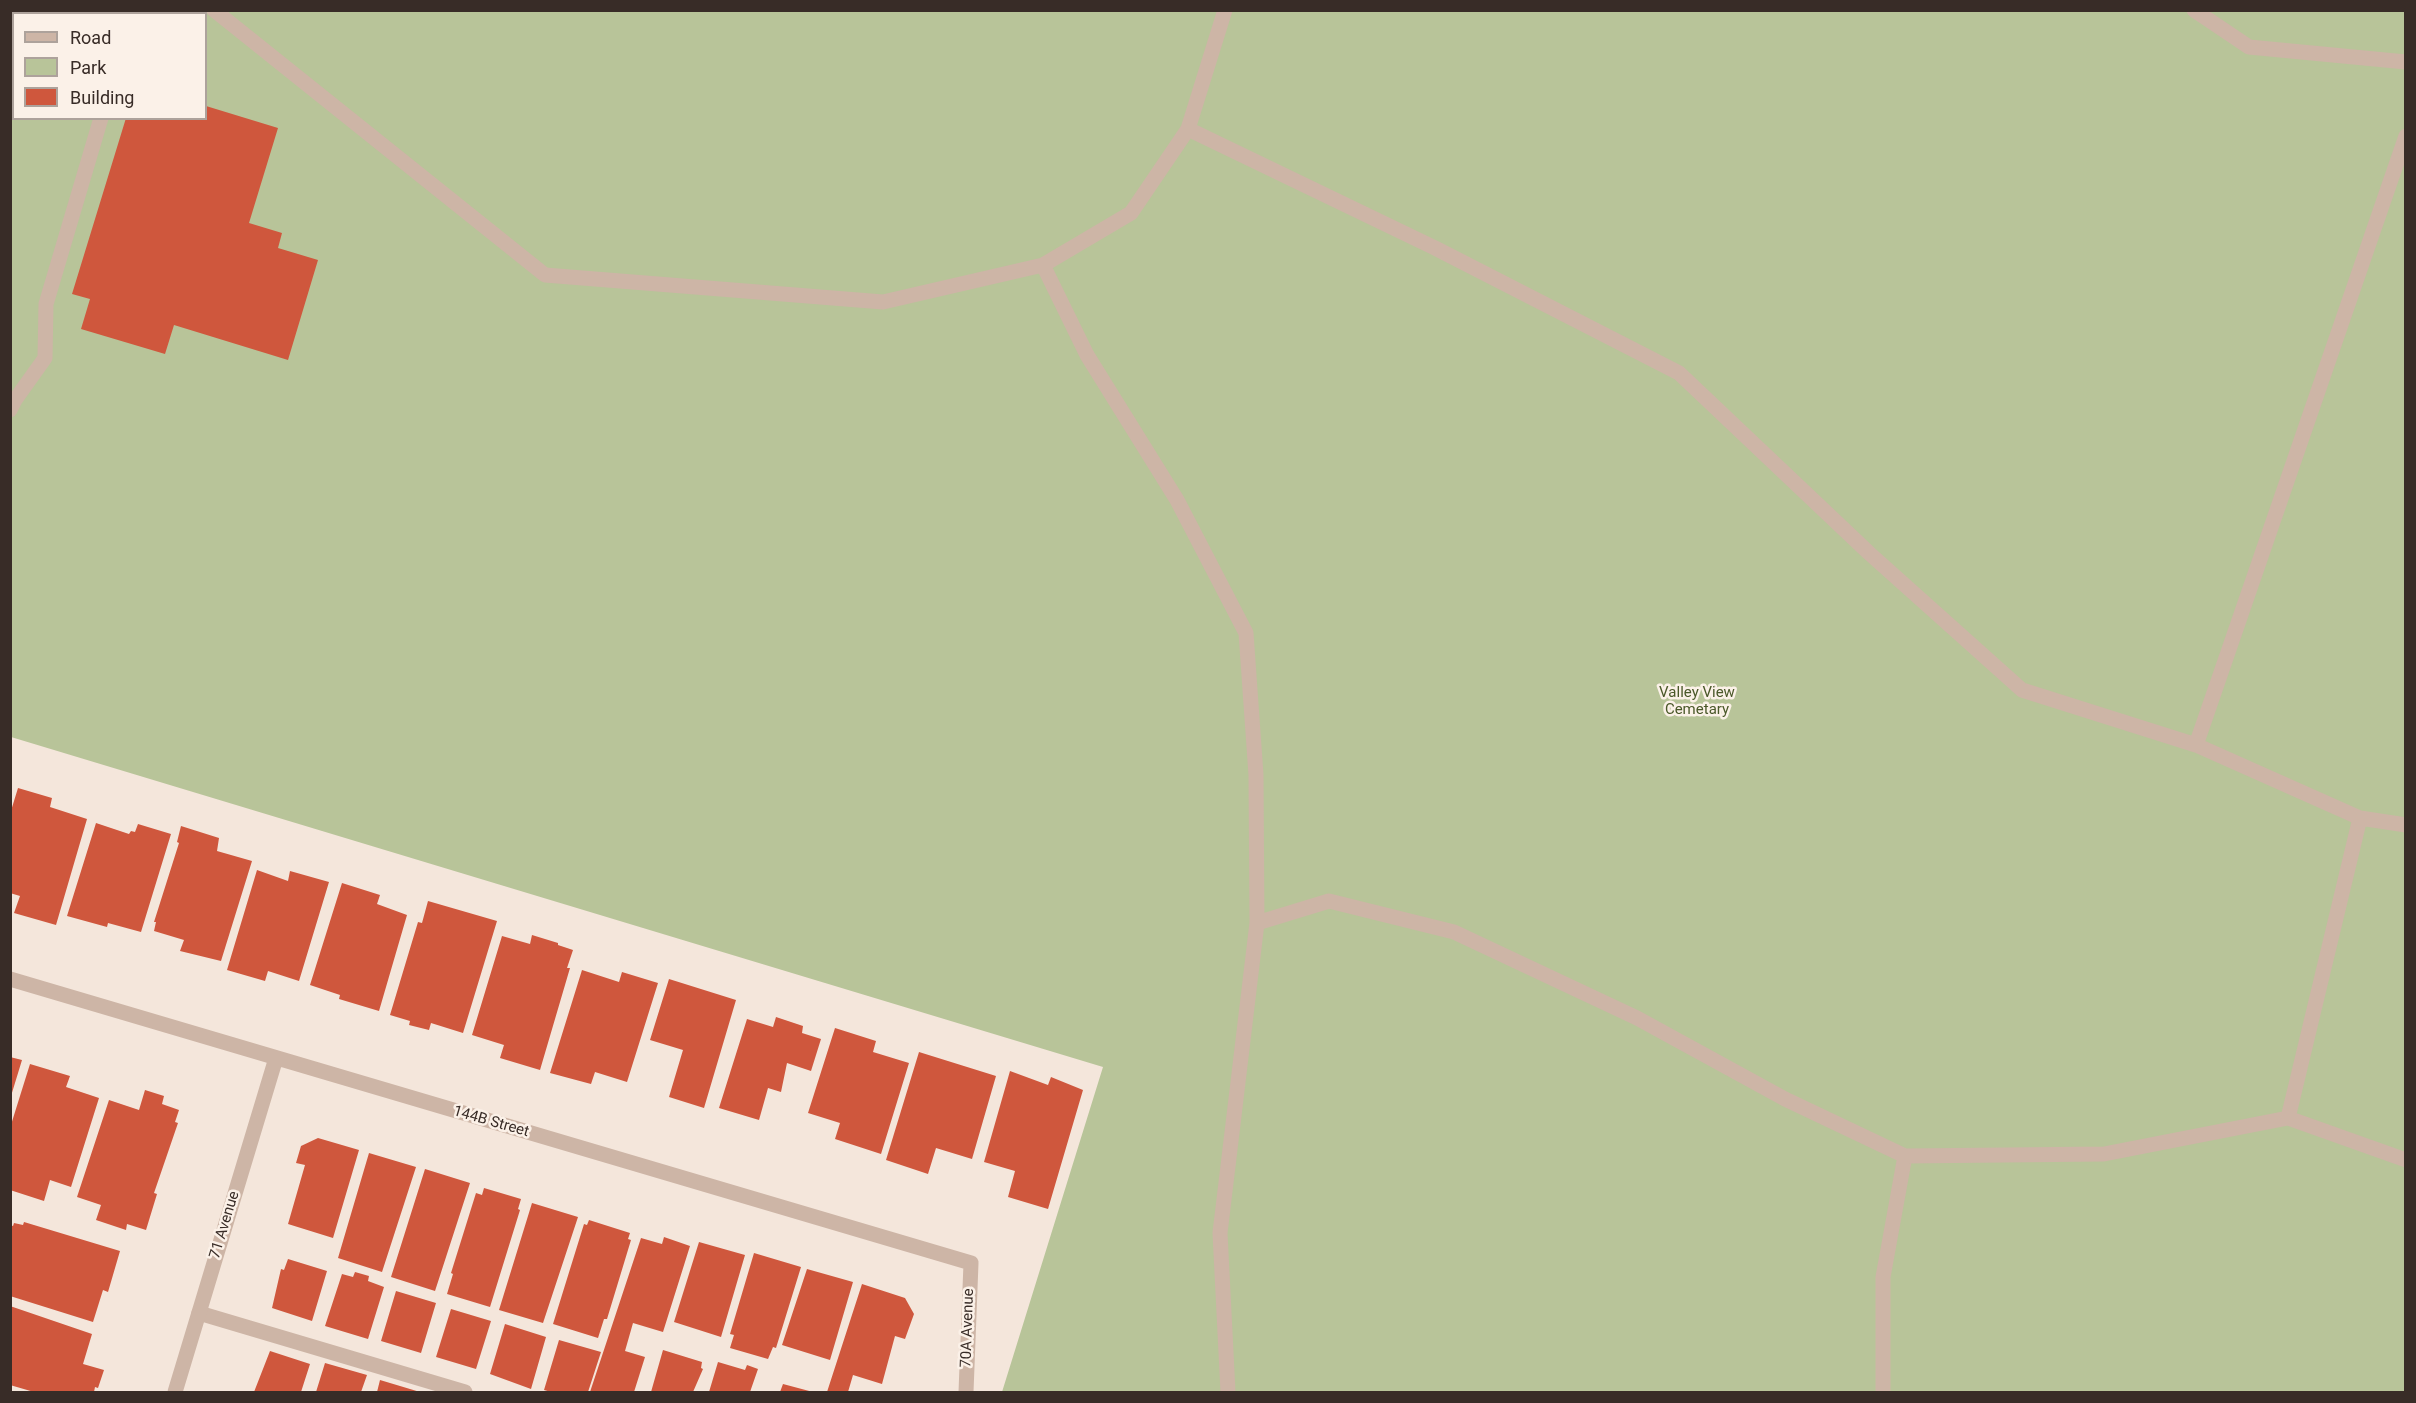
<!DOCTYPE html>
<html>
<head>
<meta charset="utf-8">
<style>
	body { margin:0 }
	#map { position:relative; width:2416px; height:1403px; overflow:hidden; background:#f4e6db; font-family:Roboto,sans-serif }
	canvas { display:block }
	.frame { position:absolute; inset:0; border:12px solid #382c27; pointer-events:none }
	.legend { position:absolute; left:12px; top:12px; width:195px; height:108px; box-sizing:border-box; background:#fbf1e8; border:2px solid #ada29b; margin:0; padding:8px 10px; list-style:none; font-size:18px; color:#382c27 }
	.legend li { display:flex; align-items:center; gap:12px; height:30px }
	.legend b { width:30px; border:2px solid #ada29b }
</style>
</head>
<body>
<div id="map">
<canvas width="2416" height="1403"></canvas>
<div class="frame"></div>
<ul class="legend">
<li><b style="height:8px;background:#cdb5a6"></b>Road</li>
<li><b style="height:16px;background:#b8c499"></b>Park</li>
<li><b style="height:16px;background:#cf573d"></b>Building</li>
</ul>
</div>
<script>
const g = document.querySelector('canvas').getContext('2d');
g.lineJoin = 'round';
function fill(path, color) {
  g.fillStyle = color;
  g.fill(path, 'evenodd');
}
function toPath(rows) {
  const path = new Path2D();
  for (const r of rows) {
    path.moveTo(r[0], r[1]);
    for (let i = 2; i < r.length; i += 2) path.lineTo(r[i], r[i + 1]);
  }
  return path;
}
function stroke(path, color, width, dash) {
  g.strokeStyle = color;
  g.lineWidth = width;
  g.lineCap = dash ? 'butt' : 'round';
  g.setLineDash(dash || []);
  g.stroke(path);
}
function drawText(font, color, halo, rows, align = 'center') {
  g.font = font + ' Roboto,sans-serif';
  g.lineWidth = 5;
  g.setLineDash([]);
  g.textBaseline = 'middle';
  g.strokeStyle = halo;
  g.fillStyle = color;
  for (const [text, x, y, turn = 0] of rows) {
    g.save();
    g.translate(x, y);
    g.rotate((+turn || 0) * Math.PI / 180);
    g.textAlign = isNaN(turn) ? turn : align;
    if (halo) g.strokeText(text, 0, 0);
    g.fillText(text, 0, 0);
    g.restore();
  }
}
const green = toPath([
	[10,11,2405,11,2405,1392,1002,1392,1103,1067,11,737],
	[14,14,206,14,206,118,14,118]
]);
const building = toPath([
	[206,106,278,128,249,223,282,233,278,248,318,260,288,360,174,325,165,354,81,329,90,299,72,294,126,118,206,118],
	[18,788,52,798,50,807,87,819,56,925,14,913,20,896,10,893,10,814],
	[96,823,129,834,131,831,135,832,138,824,171,834,141,932,108,923,107,927,67,916],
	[181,826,219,838,217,851,252,861,221,961,180,951,184,940,154,931,156,922,154,922,179,843,177,842],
	[257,870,288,881,290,871,329,882,299,981,268,971,265,981,227,970],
	[342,883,380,895,377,904,407,915,379,1011,339,999,340,995,310,985],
	[428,901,497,921,463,1033,431,1023,429,1030,409,1025,410,1021,390,1015,418,922,422,923],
	[532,935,558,943,558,945,573,950,567,968,570,968,540,1070,500,1058,504,1045,472,1035,502,936,530,944],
	[582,970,619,982,622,972,658,983,627,1082,595,1072,591,1084,550,1073],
	[669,979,736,1000,704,1108,669,1097,683,1050,650,1040],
	[776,1017,803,1026,802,1033,821,1039,811,1071,787,1063,781,1092,768,1088,759,1120,719,1108,747,1019,773,1027],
	[835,1028,876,1041,873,1052,909,1063,881,1154,835,1139,840,1123,808,1113],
	[919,1052,996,1076,972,1159,936,1148,928,1174,886,1160],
	[10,1057,22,1060,11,1096,10,1096],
	[30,1064,70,1076,66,1087,99,1098,71,1187,50,1180,44,1201,10,1190,10,1128],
	[1010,1071,1048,1085,1051,1077,1083,1090,1048,1209,1008,1197,1015,1171,984,1162],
	[145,1090,164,1096,162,1104,179,1110,175,1122,178,1123,154,1193,157,1194,146,1230,127,1224,126,1230,96,1220,101,1205,77,1197,109,1100,139,1110],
	[318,1138,359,1150,333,1238,288,1224,305,1165,296,1163,301,1146],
	[369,1153,416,1167,382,1272,338,1258],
	[425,1169,470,1183,435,1291,391,1277],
	[484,1188,521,1199,518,1209,520,1210,490,1307,447,1294,453,1274,451,1273,476,1193,482,1195],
	[532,1203,578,1217,543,1323,499,1310],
	[589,1220,630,1233,628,1239,631,1240,607,1319,604,1319,598,1338,553,1324,584,1224,587,1225],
	[24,1222,120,1251,108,1292,103,1290,93,1322,10,1296,10,1225,13,1226,14,1223,23,1225],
	[664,1237,690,1246,663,1332,633,1323,625,1351,645,1357,634,1392,590,1392,641,1238,662,1244],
	[699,1242,745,1255,721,1337,674,1322],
	[754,1253,801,1267,776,1348,773,1347,768,1359,730,1348,734,1335,730,1334],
	[288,1259,327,1271,312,1321,272,1308,281,1269,284,1270],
	[807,1269,853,1282,830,1360,782,1345],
	[355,1272,369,1276,368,1281,384,1287,368,1339,325,1326,342,1274,353,1277],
	[862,1284,905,1298,914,1314,905,1339,895,1336,882,1384,853,1375,848,1392,827,1392],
	[396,1291,436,1303,421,1353,381,1341],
	[10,1306,92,1334,83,1364,104,1370,98,1388,95,1387,94,1392,34,1392,10,1385],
	[451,1309,491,1321,476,1369,436,1357],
	[505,1324,546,1337,531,1389,490,1374],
	[559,1340,601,1352,588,1392,551,1392,544,1390],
	[663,1350,702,1362,701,1368,703,1369,693,1392,651,1392],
	[270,1351,310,1364,301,1392,254,1392],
	[718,1362,745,1370,747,1365,758,1369,750,1392,709,1392],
	[325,1363,367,1375,361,1392,316,1392],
	[380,1380,420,1392,377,1392],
	[783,1384,813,1392,780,1392]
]);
const service = toPath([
	[214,10,545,275,883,302,1043,265,1131,213,1188,129,1225,10],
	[2194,10,2249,47,2406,62],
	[133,14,134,10],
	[1188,129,1435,248,1679,373,1869,553,2022,690,2196,745,2360,818,2406,825],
	[1043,265,1087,355,1177,500,1246,633,1256,775,1257,923,1220,1233,1228,1392],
	[10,410,15,400,45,358,46,304,101,118],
	[2196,745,2406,136],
	[1257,923,1329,901,1454,932,1637,1018,1785,1099,1905,1156,2104,1154,2288,1118,2406,1160],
	[2288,1118,2360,818],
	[199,1313,465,1392],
	[1883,1392,1883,1277,1905,1156]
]);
const minor = toPath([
	[10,979,971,1263,966,1392],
	[175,1392,276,1058]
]);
const parkNames = [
	["Valley View",1697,693],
	["Cemetary",1697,710]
];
const streetNames = [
	["144B Street",491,1122,16],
	["71 Avenue",225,1225,-73],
	["70A Avenue",968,1328,-88]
];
fill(green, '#b8c499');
fill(building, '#cf573d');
stroke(service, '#cdb5a6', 15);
stroke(minor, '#cdb5a6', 15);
drawText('15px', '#4a5829', '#fbf1e8', parkNames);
drawText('15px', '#382c27', '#fbf1e8', streetNames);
</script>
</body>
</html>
